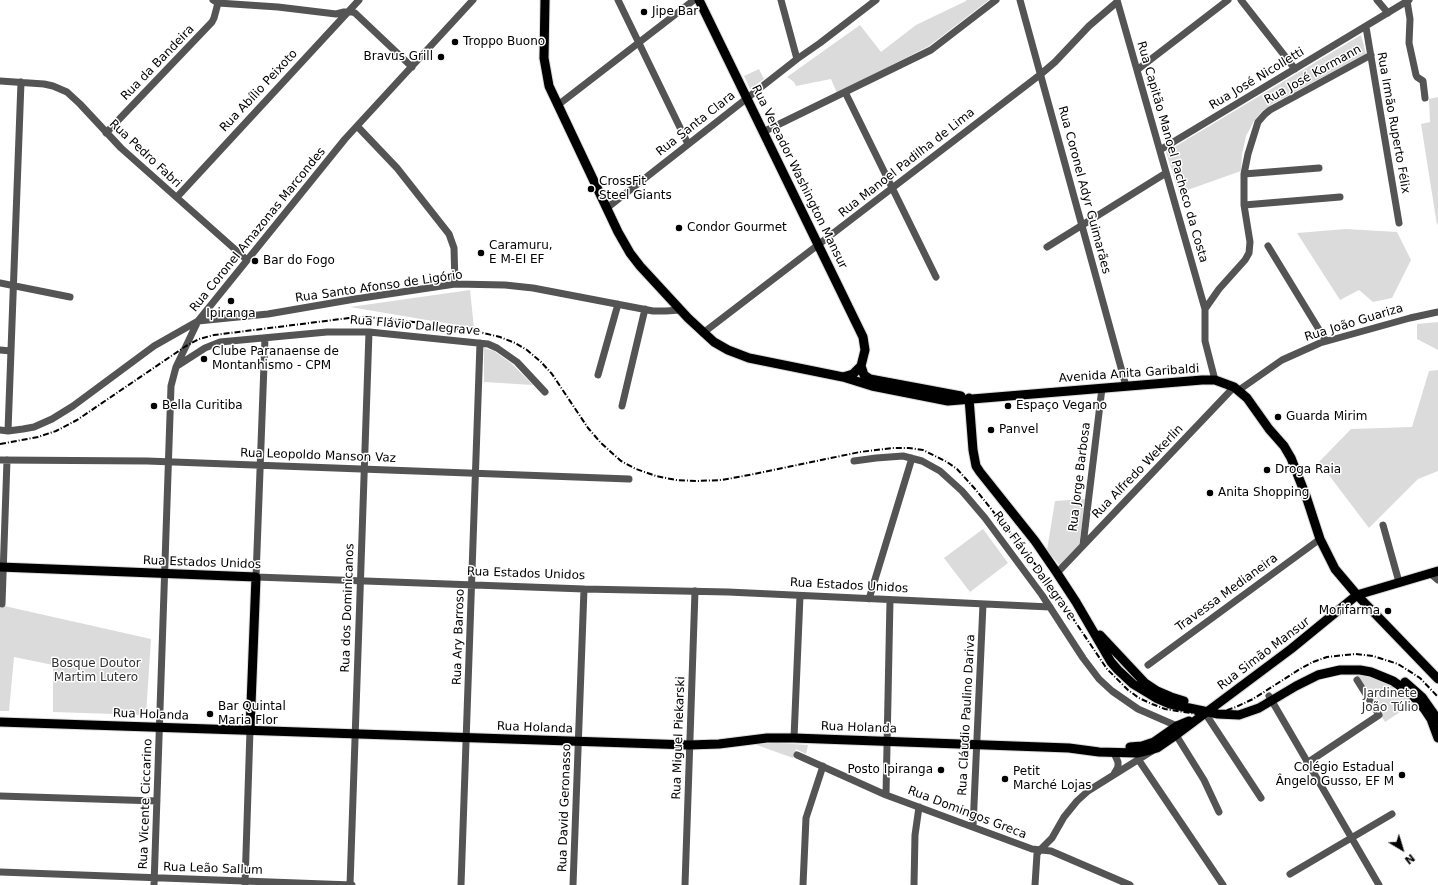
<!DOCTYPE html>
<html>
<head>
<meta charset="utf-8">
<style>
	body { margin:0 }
	#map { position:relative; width:1438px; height:885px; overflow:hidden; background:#fff; font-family:"DejaVu Sans",sans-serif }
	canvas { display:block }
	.north { position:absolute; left:1382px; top:829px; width:40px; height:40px; -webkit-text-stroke:3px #fff; paint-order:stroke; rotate:142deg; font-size:11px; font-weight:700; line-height:16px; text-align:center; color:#000 }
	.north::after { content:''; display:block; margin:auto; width:14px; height:18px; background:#000; clip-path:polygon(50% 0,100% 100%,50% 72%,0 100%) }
</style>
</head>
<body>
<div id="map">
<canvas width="1438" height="885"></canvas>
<div class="north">N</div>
</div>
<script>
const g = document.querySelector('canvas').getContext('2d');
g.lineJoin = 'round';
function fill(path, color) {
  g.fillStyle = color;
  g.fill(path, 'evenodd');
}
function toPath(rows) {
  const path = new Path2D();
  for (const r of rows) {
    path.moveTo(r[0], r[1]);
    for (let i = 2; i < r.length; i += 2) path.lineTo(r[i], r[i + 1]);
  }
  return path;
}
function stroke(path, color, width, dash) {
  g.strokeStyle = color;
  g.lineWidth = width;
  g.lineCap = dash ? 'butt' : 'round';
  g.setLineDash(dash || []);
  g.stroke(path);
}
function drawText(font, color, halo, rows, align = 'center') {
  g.font = font + ' "DejaVu Sans",sans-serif';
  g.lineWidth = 3;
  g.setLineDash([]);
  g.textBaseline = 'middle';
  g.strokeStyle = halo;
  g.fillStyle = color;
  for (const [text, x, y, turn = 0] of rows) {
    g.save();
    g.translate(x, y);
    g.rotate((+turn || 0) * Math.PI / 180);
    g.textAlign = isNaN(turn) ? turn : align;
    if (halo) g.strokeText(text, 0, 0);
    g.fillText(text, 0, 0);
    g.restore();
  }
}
const green = toPath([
	[966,0,989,0,929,46,837,93,831,79,796,86,794,82,787,77,860,25,881,52,916,25,966,1],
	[1361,35,1366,54,1274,103,1262,111,1254,121,1246,136,1242,154,1241,171,1179,193,1166,152],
	[759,69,764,79,750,89,744,76],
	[1438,97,1438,223,1437,225,1421,124,1430,122,1429,99],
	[1346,229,1397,232,1411,260,1392,298,1373,302,1359,290,1340,300,1297,233],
	[470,290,474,328,350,307],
	[1438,322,1438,350,1417,339,1417,324],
	[484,348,494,351,511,363,533,385,484,382],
	[1438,370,1438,471,1418,479,1369,528,1319,462,1351,429,1412,427,1429,371],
	[1085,499,1079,547,1060,566,1047,550,1055,501],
	[983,529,1008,563,970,592,944,558],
	[0,605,151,639,146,715,53,712,53,665,14,657,9,711,0,711],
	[1355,673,1369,675,1387,682,1415,702,1385,722],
	[777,743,808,745,806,754,796,749,793,758,754,744]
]);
const minor = toPath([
	[213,0,218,3,278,7,336,14,344,12,352,12,355,13,412,67],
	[618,0,688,144],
	[781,0,797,59],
	[1020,0,1126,386],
	[1117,0,1205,309],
	[1241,0,1295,69],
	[1377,0,1388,13],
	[1407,1,1410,19,1409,43,1416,75,1417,77,1423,81,1425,98],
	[1366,27,1399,223],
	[1137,70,1228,0],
	[0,81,44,84,53,86,67,92,80,104,121,148,247,260],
	[845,92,936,277],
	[558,105,694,0],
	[357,126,397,168,449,234,454,248,455,284],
	[763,132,931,50,996,0],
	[106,133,212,22,214,18,218,3],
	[1160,150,1409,0],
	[1244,174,1319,168],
	[177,197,359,0],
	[1244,205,1340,197],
	[607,208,797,59,820,43,876,0],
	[1268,246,1326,341],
	[1047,247,1166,173],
	[0,283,70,297],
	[198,321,268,314,355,299,455,284,505,285,533,288,653,311,666,311,680,310],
	[703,333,1041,74,1055,62,1089,26,1117,2],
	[265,338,256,577,584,589,728,592,1050,607],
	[0,350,11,351],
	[177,366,205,348,220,342,327,332,369,332,488,344,497,348,517,362,545,392],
	[598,375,618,304],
	[1215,380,1205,341,1205,309,1219,289,1245,260,1249,253,1250,242,1244,205,1244,174,1248,154,1258,122,1265,114,1270,110,1371,55],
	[1239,390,1282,360,1320,343,1410,318,1438,312],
	[622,406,645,309],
	[0,430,8,431,23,429,34,427,52,419,73,406,154,346,198,321,345,139,473,0],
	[8,431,21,82],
	[0,460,147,461,629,479],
	[854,461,876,458,903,456,922,461,940,471,962,491,985,518,1042,595,1083,658,1099,679,1112,691,1138,709,1177,726],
	[1383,525,1399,582],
	[1083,545,1102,388],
	[1057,573,1234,387],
	[1430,573,1438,580],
	[869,599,912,458],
	[2,604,7,460],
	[1148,665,1320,539],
	[1269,696,1379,885],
	[1205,713,1261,798],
	[1176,735,1204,780,1219,812],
	[794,738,800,596],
	[797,755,886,795,1032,849,1051,851,1130,885],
	[1138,759,1223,885],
	[1307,763,1379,715,1357,680],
	[1114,774,1118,767,1118,762,1114,753],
	[886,795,890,600],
	[0,796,157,801],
	[973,827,983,604],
	[0,872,352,885],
	[1290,874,1392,814],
	[245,884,250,730],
	[154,885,171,386,176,367,198,321],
	[350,885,369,332],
	[461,885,480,343],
	[573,885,584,589],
	[685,885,695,591],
	[803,885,806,818,823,766],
	[914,885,915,835,919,807],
	[1035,885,1037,854,1040,850,1052,838,1064,817,1077,801,1088,791,1152,751]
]);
const major = toPath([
	[545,0,544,58,549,86,618,232,630,253,640,266,688,318,714,342,728,350,749,358,843,377,872,386,948,401,1202,380,1215,380,1234,387,1247,398,1269,429,1284,446,1291,458,1306,496,1320,539,1335,569,1357,595,1438,679],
	[699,0,863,337,865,350,861,366,853,374,843,377],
	[861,366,864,375,870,379,961,396],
	[969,398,973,450,976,466,980,472,1035,541,1057,573,1076,602,1111,662,1118,670,1133,684,1156,698,1170,704,1218,714,1239,715,1259,708,1296,686,1318,675,1340,670,1360,670,1371,672,1393,681,1407,691,1419,702,1425,710,1431,719,1438,738],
	[0,567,256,577,250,730],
	[1100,635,1145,683,1157,691,1171,697,1184,701],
	[1405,682,1422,697,1438,720],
	[0,722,689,745,719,744,767,738,794,738,1069,748,1099,752,1137,753,1150,750,1157,748,1176,735,1291,649,1357,595,1438,571],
	[1130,747,1142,746,1154,742,1177,726,1189,721]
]);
const rail = toPath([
	[0,444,38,437,56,431,77,420,186,346,199,339,214,335,349,318,366,317,400,320,479,332,500,337,515,343,527,350,541,362,552,374,588,428,601,443,621,461,636,469,656,476,676,480,697,481,722,480,749,475,860,452,892,448,909,448,923,450,947,462,957,469,976,490,1043,574,1107,669,1128,690,1139,698,1152,704,1165,709,1203,715,1224,711,1236,707,1253,699,1300,669,1313,662,1327,657,1355,654,1373,656,1398,664,1420,678,1438,697]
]);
const markers = [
	[644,12,4,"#000"],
	[455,42,4,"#000"],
	[441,57,4,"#000"],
	[591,189,4,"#000"],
	[679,228,4,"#000"],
	[481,253,4,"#000"],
	[255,261,4,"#000"],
	[231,301,4,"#000"],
	[204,359,4,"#000"],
	[154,406,4,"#000"],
	[1008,406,4,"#000"],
	[1278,417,4,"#000"],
	[991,430,4,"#000"],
	[1267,470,4,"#000"],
	[1210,493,4,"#000"],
	[1388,611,4,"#000"],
	[210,714,4,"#000"],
	[941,770,4,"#000"],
	[1402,775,4,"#000"],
	[1005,779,4,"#000"]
];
const poiNames = [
	["Jipe Bar",652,12],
	["Troppo Buono",463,42],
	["Bravus Grill",433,57,"right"],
	["CrossFit",599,182],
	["Steel Giants",599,196],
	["Condor Gourmet",687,228],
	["Caramuru,",489,246],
	["E M-EI EF",489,260],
	["Bar do Fogo",263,261],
	["Ipiranga",231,314,"center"],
	["Clube Paranaense de",212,352],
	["Montanhismo - CPM",212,366],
	["Bella Curitiba",162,406],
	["Espaço Vegano",1016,406],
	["Guarda Mirim",1286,417],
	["Panvel",999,430],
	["Droga Raia",1275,470],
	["Anita Shopping",1218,493],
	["Morifarma",1380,611,"right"],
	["Bar Quintal",218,707],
	["Maria Flor",218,721],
	["Colégio Estadual",1394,768,"right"],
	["Ângelo Gusso, EF M",1394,782,"right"],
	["Posto Ipiranga",933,770,"right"],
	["Petit",1013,772],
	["Marché Lojas",1013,786]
];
const streetNames = [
	["Rua da Bandeira",158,63,-46],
	["Rua José Kormann",1313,75,-29],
	["Rua José Nicolletti",1257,79,-31],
	["Rua Abílio Peixoto",259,91,-47],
	["Rua Irmão Ruperto Félix",1393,123,80],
	["Rua Santa Clara",696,124,-38],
	["Rua Capitão Manoel Pacheco da Costa",1172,152,74],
	["Rua Pedro Fabri",145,154,43],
	["Rua Manoel Padilha de Lima",907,163,-38],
	["Rua Vereador Washington Mansur",799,177,64],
	["Rua Coronel Adyr Guimarães",1084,190,75],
	["Rua Coronel Amazonas Marcondes",258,230,-51],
	["Rua Santo Afonso de Ligório",379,287,-8],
	["Rua João Guariza",1354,323,-17],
	["Rua Flávio Dallegrave",415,326,5],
	["Avenida Anita Garibaldi",1129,374,-4],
	["Rua Leopoldo Manson Vaz",318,456,2],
	["Rua Alfredo Wekerlin",1138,472,-46],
	["Rua Jorge Barbosa",1080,477,-83],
	["Rua Estados Unidos",202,563,2],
	["Rua Flávio Dallegrave",1034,566,54],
	["Rua Estados Unidos",526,574,2],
	["Rua Estados Unidos",849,586,3],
	["Travessa Medianeira",1227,593,-36],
	["Rua dos Dominicanos",348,608,-88],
	["Rua Ary Barroso",459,637,-88],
	["Rua Simão Mansur",1264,654,-37],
	["Rua Holanda",151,715,2],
	["Rua Cláudio Paulino Dariva",967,715,-87],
	["Rua Holanda",535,728,2],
	["Rua Holanda",859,728,2],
	["Rua Miguel Piekarski",679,738,-88],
	["Rua Vicente Ciccarino",146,804,-88],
	["Rua David Geronasso",565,808,-88],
	["Rua Domingos Greca",967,813,21],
	["Rua Leão Sallum",213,869,2]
];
const parkNames = [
	["Bosque Doutor",96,664],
	["Martim Lutero",96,678],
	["Jardinete",1390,694],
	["João Túlio",1390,708]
];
fill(green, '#dbdbdb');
stroke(major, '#dbdbdb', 11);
stroke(minor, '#545454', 7);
stroke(major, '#000', 9);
stroke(rail, '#000', 2, [6, 2, 1, 2]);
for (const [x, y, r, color] of markers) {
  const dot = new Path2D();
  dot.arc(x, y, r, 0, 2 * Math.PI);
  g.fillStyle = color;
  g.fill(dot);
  stroke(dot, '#fff', 1.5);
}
drawText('12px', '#000', '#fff', poiNames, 'left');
drawText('12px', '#000', '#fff', streetNames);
drawText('12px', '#323232', '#fff', parkNames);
</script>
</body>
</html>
